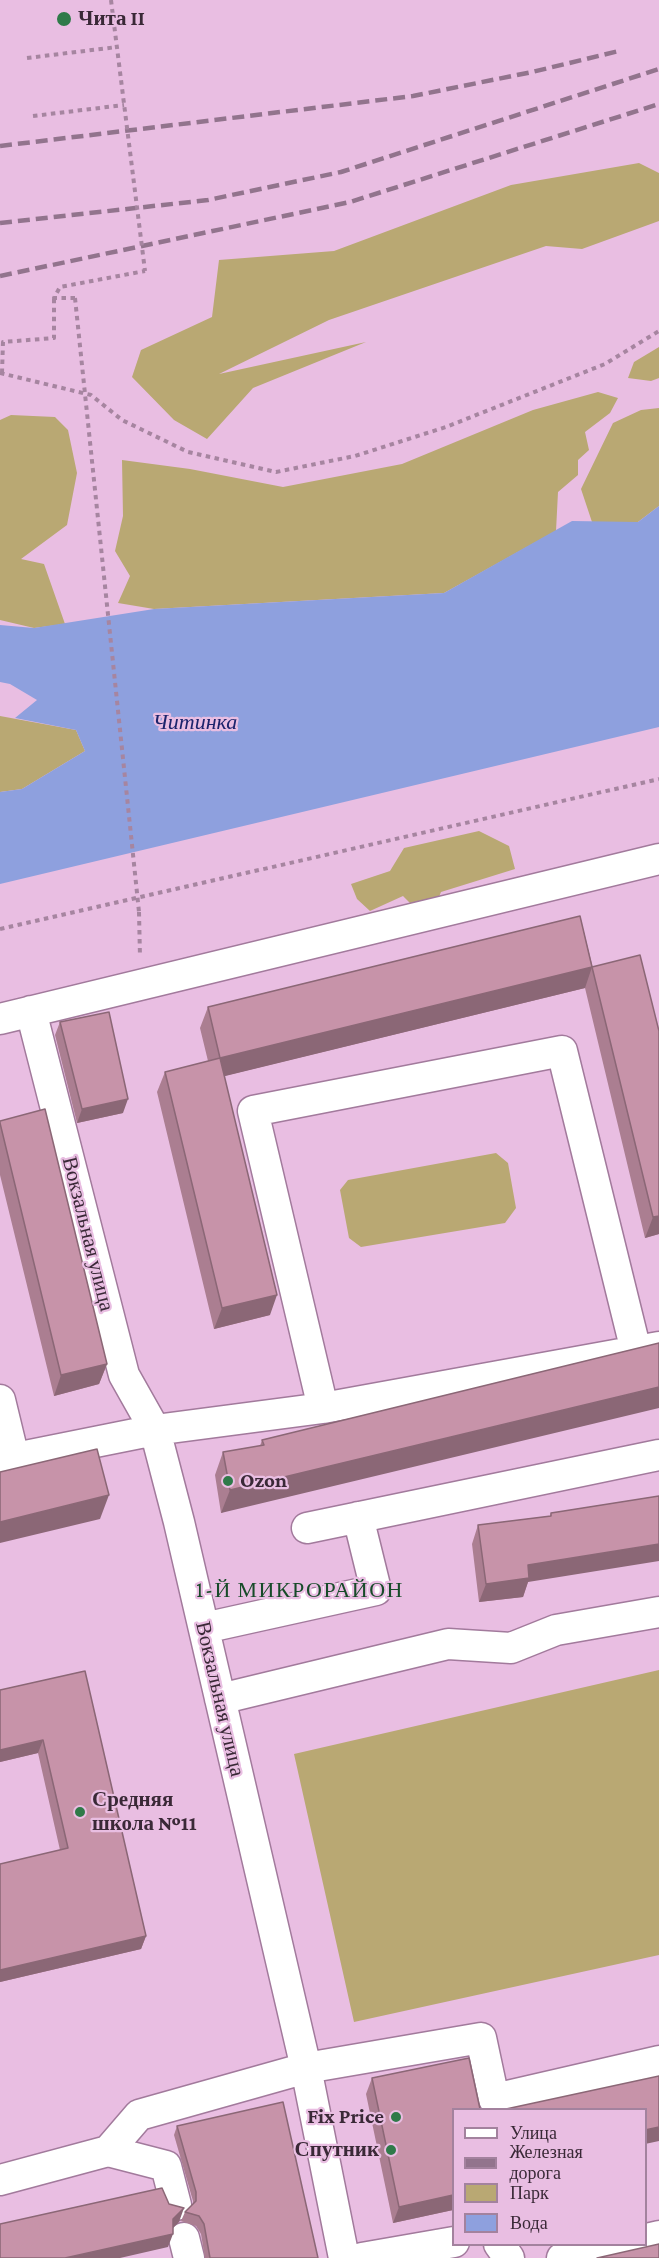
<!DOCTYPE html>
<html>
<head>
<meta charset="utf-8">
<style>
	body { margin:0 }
	#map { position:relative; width:659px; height:2258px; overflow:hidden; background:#e9bee2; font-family:"Crimson Pro",serif }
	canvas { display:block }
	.legend { position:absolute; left:452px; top:2108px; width:195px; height:138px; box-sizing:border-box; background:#e9bee2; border:2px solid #a3829e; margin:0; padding:8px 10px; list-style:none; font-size:18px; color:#3a2937 }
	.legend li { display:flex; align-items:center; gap:12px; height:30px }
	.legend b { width:30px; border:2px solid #a3829e }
</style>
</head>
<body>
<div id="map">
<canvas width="659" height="2258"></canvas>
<ul class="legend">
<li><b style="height:8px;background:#fff"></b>Улица</li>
<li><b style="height:8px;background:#92748d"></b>Железная дорога</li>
<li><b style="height:16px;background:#b9a873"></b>Парк</li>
<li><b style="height:16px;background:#8ea0de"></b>Вода</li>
</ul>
</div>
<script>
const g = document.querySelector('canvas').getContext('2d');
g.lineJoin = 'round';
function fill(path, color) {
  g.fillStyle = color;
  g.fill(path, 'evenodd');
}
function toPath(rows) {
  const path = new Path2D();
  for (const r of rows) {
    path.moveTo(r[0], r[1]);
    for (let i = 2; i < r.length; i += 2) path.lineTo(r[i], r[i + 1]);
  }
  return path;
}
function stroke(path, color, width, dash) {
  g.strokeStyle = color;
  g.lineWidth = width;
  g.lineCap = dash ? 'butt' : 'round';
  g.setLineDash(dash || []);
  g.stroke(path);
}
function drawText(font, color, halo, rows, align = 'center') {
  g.font = font + ' "Crimson Pro",serif';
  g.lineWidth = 4.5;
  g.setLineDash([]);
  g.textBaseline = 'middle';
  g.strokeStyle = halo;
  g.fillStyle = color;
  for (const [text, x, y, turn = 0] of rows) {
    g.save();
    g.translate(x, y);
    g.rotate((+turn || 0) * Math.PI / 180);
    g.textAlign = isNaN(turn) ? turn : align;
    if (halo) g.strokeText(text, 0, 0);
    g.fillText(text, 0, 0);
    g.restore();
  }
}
const green = toPath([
	[639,163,659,173,659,221,582,249,546,246,329,320,219,374,366,342,253,388,207,439,174,420,132,377,141,350,212,317,219,260,334,251,511,185],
	[659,347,659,378,651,381,628,378,634,362],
	[598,392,618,398,610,413,585,432,589,450,578,460,578,475,558,492,556,531,444,593,154,609,118,603,130,576,115,551,123,516,122,460,190,469,283,487,402,464,533,410],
	[659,408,659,506,638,522,592,522,581,489,613,423,641,410],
	[11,415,55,417,68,430,77,473,67,525,21,559,44,564,65,624,34,628,0,620,0,420],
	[0,716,76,730,85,751,22,789,0,792],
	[479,831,509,846,515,869,441,892,436,904,415,908,403,896,370,911,357,899,351,884,390,871,404,848],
	[496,1153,508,1163,516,1208,505,1223,361,1247,349,1238,340,1190,348,1180],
	[659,1670,659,1955,354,2022,294,1754]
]);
const water = toPath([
	[659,506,659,727,0,884,0,792,22,789,85,751,76,730,15,718,37,700,10,684,0,682,0,625,34,628,154,609,444,593,572,521,638,522]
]);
const path = toPath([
	[27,58,117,47],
	[33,116,124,105],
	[75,298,54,298,60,287,145,271],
	[0,373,91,395,122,420,188,452,276,472,355,456,446,427,605,364,659,331],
	[2,373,3,342,54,338,54,298],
	[139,912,140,957],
	[0,929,659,779]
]);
const minor = toPath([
	[31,1011,124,1375,155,1430,179,1522,306,2068,344,2258],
	[0,1019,659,859],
	[0,1400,14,1458],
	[323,1408,253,1111,562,1051,636,1351],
	[0,1461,155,1430,323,1408,659,1347],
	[307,1528,659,1455],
	[204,1628,376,1590,358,1517],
	[220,1699,448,1644,511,1648,556,1630,659,1612],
	[108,2151,166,2166,176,2205],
	[0,2180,108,2151,139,2115,306,2068,481,2038,494,2099,659,2061],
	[184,2238,189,2258],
	[646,2239,659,2236],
	[499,2244,509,2258],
	[362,2258,454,2242],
	[562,2258,621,2244]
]);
const rail = toPath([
	[0,146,413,96,532,72,619,51],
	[0,223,208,200,341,172,659,69],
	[0,276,350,202,659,104]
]);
const pathBridge = toPath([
	[111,0,145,271],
	[75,298,139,912]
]);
const wall = toPath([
	[580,916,659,1234,645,1238,585,988,224,1076,270,1315,214,1329,157,1092,165,1072,208,1061,200,1028,208,1007],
	[60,1022,123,1113,77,1123,55,1035],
	[0,1121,107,1364,99,1384,54,1396,0,1175],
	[659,1343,221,1513,215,1475,223,1452,260,1446,262,1440],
	[659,1496,528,1582,523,1597,479,1602,472,1544,478,1525,550,1516,551,1513],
	[85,1671,146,1936,141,1949,0,1982,0,1864,60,1850,38,1753,0,1762,0,1690],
	[372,2078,453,2109,453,2210,393,2223,366,2094],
	[177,2126,318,2258,205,2258,201,2234,196,2226,181,2221,185,2212,193,2204,193,2201,174,2135]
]);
const shadedWall = toPath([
	[592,967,585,988,213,1079,220,1058],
	[128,1099,123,1113,77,1123,82,1109],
	[659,1216,659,1234,645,1238,653,1217],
	[277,1295,270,1315,214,1329,222,1308],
	[107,1364,99,1384,54,1396,61,1375],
	[659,1387,659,1408,221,1513,230,1490],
	[109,1495,100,1519,0,1543,0,1522],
	[659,1544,659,1561,528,1582,523,1597,479,1602,486,1584,528,1565],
	[43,1740,38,1753,0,1762,0,1750],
	[146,1936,141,1949,0,1982,0,1970],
	[659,2127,659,2141,645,2144,645,2130],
	[453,2195,453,2210,393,2223,399,2207],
	[184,2208,179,2222,168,2233,173,2219],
	[173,2234,168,2247,120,2258,65,2258]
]);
const building = toPath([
	[580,916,592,967,220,1058,208,1007,580,916],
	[640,955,659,1031,659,1216,653,1217,592,967,640,955],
	[109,1012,128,1099,82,1109,60,1022,109,1012],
	[220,1058,277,1295,222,1308,165,1072,220,1058],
	[45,1109,107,1364,61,1375,0,1123,0,1121,45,1109],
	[659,1343,659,1387,230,1490,223,1452,264,1445,262,1440,659,1343],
	[97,1449,109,1495,0,1522,0,1472,97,1449],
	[659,1496,659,1544,528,1565,529,1578,486,1584,478,1525,551,1516,551,1513,659,1496],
	[85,1671,146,1936,0,1970,0,1864,68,1848,43,1740,0,1750,0,1690,85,1671],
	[469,2058,480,2109,453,2109,453,2195,399,2207,372,2078,469,2058],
	[659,2076,659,2127,645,2130,645,2109,506,2109,659,2076],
	[283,2102,318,2258,210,2258,204,2224,199,2216,185,2212,196,2201,196,2192,177,2126,283,2102],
	[162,2188,169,2204,184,2208,173,2219,173,2234,65,2258,0,2258,0,2224,162,2188],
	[659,2244,659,2258,597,2258,659,2244]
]);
const markers = [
	[64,19,8,"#2f7a49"],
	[228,1481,6,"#2f7a49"],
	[80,1812,6,"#2f7a49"],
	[396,2117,6,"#2f7a49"],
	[391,2150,6,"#2f7a49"]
];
const poiNames = [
	["Чита II",78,19],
	["Ozon",240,1481],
	["Средняя",92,1800],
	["школа №11",92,1824],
	["Fix Price",384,2117,"right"],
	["Спутник",379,2150,"right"]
];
const streetNames = [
	["Вокзальная улица",88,1234,76],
	["Вокзальная улица",220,1699,77]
];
const waterNames = [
	["Читинка",195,722]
];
const neighbourhoodNames = [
	["1-Й МИКРОРАЙОН",300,1590]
];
fill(green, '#b9a873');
fill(water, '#8ea0de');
stroke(minor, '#a27a9c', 33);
stroke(path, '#a685a0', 4, [4.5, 4.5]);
stroke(minor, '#fff', 30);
stroke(rail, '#92748d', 4.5, [12, 6]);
stroke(pathBridge, '#a685a0', 4, [4.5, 4.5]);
fill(wall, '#ab7e91');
fill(shadedWall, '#8b6776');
fill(building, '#c793a9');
stroke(building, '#8b6776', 1.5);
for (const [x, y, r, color] of markers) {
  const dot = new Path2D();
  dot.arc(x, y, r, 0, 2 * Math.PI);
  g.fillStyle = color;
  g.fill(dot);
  stroke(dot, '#e9bee2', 2);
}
drawText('bold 21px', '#3a2937', '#e9bee2', poiNames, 'left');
drawText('21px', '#3a2937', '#e9bee2', streetNames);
drawText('italic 22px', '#1c246c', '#e9bee2', waterNames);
g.letterSpacing = '1.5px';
drawText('22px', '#174b29', '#e9bee2', neighbourhoodNames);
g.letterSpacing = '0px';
</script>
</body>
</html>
